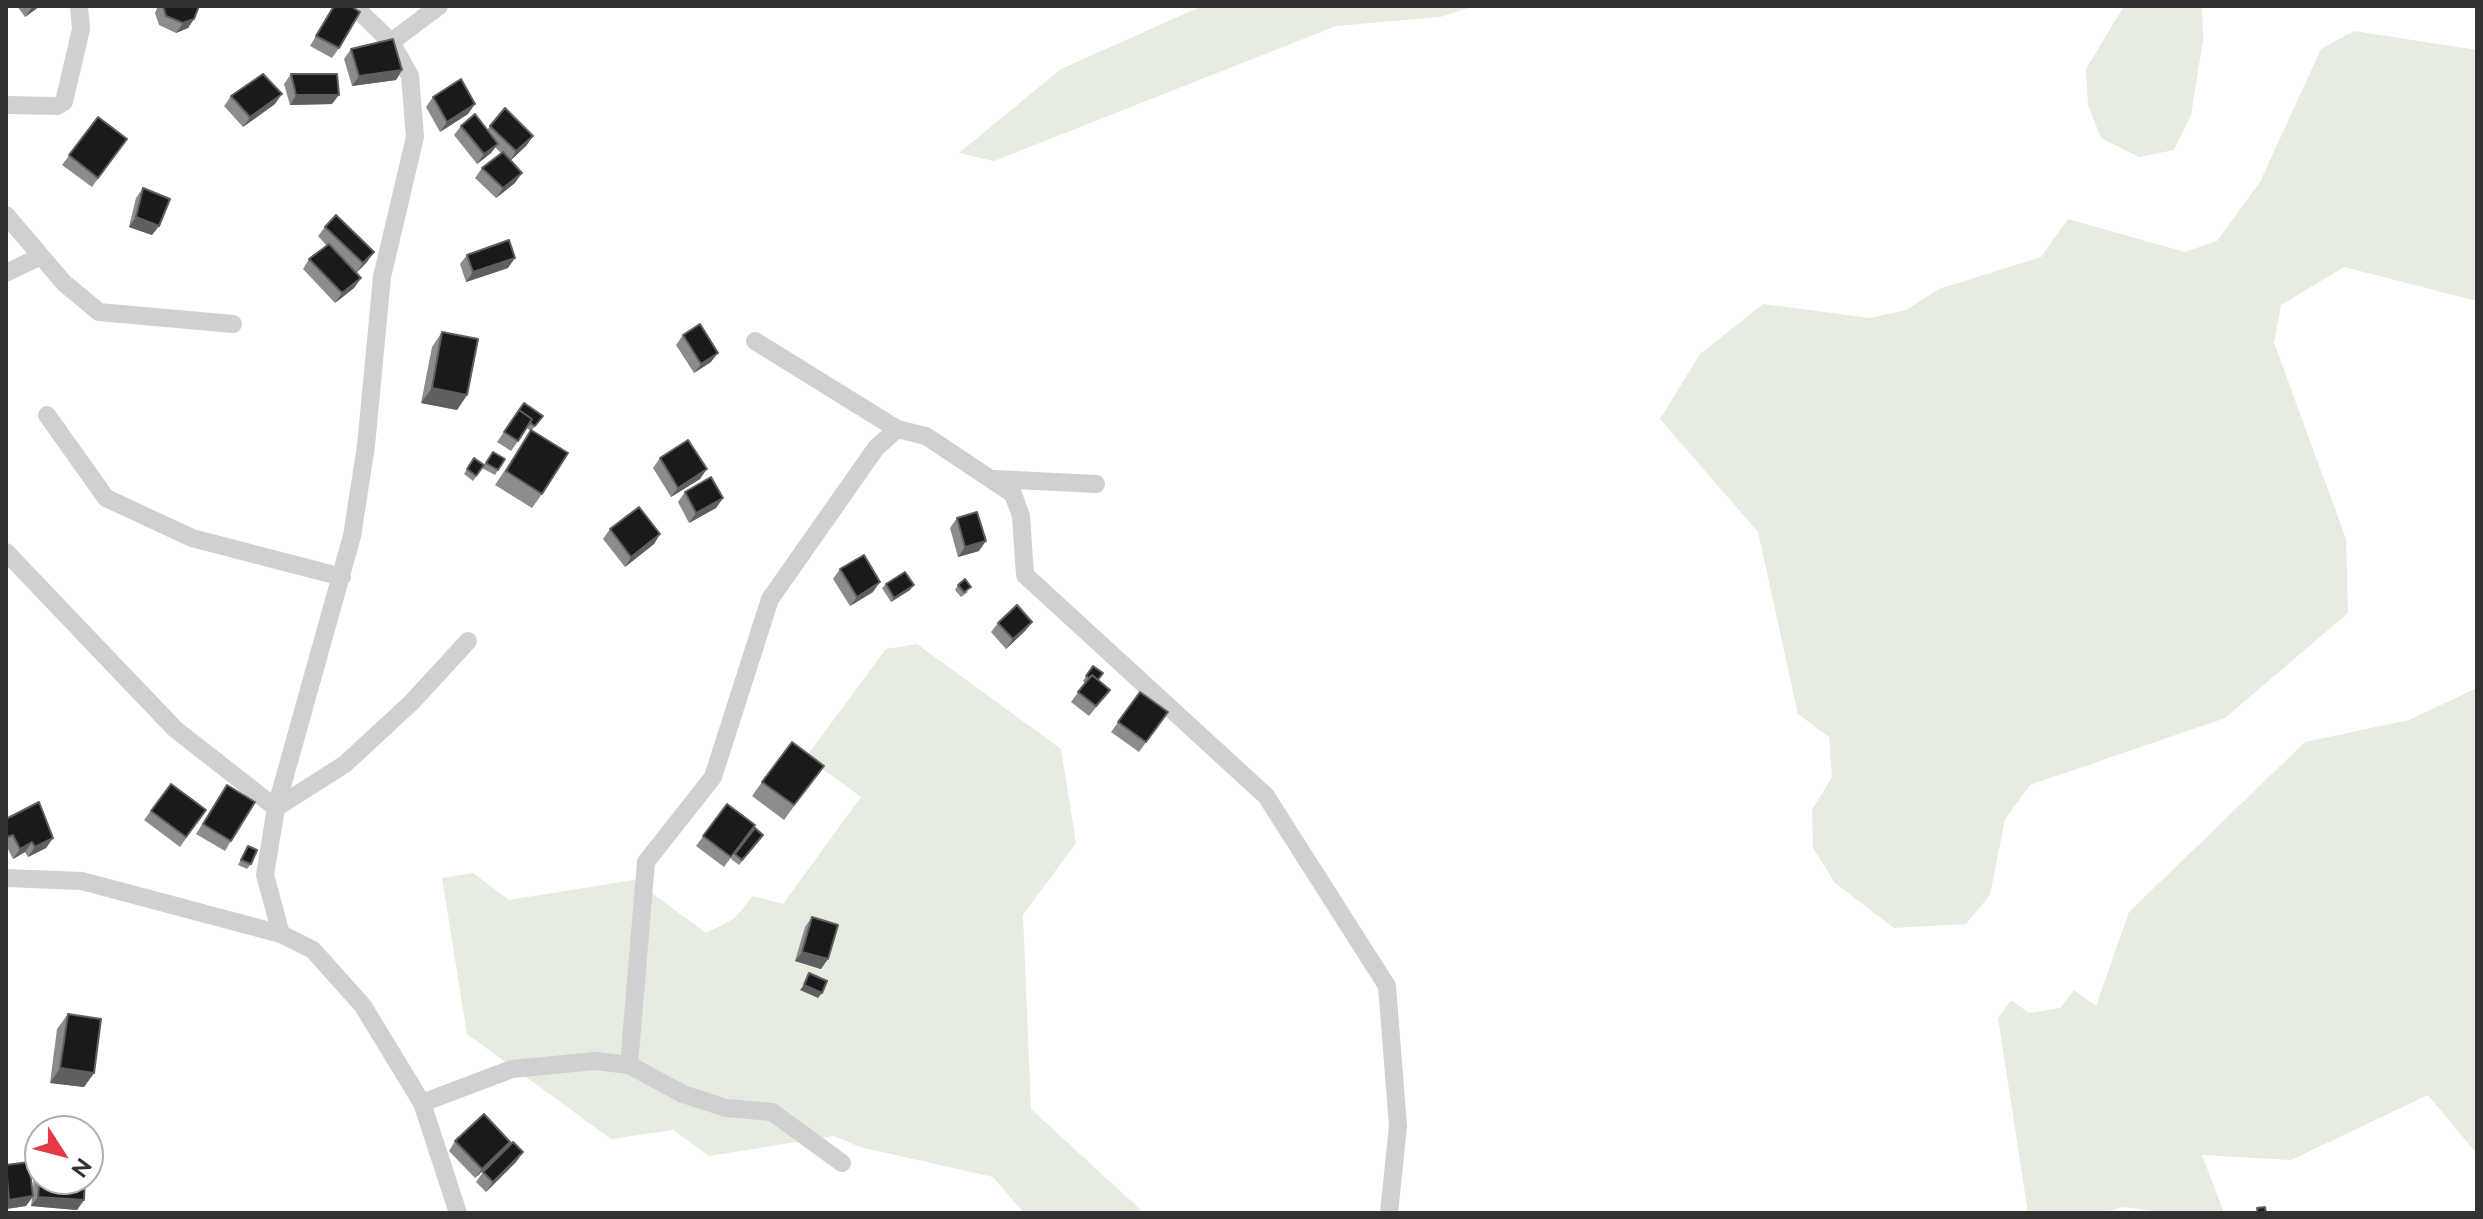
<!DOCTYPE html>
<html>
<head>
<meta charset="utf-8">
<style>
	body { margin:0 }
	#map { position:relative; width:2483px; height:1219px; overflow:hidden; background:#fff; font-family:Raleway,sans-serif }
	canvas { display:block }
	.frame { position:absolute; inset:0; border:8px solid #333; pointer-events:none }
	.north { position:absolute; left:24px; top:1115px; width:80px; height:80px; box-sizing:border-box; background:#fff; border:2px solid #adadad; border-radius:50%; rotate:126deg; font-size:22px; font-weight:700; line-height:32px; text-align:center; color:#333 }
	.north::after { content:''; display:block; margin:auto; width:28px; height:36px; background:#e63946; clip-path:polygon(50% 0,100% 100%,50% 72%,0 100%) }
</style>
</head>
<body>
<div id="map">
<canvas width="2483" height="1219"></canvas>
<div class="frame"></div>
<div class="north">N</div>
</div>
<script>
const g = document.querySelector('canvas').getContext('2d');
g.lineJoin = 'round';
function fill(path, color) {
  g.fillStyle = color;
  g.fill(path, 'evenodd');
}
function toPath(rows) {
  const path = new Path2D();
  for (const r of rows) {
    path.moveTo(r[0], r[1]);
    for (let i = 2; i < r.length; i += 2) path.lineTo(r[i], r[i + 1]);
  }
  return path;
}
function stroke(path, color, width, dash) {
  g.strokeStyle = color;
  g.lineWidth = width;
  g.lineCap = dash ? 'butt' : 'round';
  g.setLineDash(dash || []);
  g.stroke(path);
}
const green = toPath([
	[1474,6,1440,17,1336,26,994,161,959,153,1061,69,1200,7],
	[2124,6,2202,6,2203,40,2191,115,2174,150,2139,157,2101,138,2088,105,2086,69],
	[2354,31,2477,50,2477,301,2344,267,2281,305,2274,343,2346,539,2348,613,2225,718,2030,785,2005,819,1990,895,1966,924,1894,928,1835,883,1813,848,1812,810,1832,777,1829,737,1798,714,1758,532,1660,419,1700,354,1763,304,1870,318,1906,310,1939,289,2041,257,2068,219,2185,252,2217,241,2260,182,2321,49],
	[917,644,1061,749,1076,843,1023,915,1031,1109,1144,1213,1024,1213,993,1177,860,1147,834,1136,709,1156,673,1130,611,1139,467,1034,442,878,473,873,509,900,634,880,706,933,735,918,753,896,783,904,861,797,806,757,886,649],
	[2477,688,2477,1154,2428,1095,2291,1160,2202,1155,2224,1213,2170,1213,2123,1207,2103,1213,2028,1213,1998,1018,2011,1000,2029,1013,2060,1008,2074,990,2096,1006,2129,912,2305,742,2409,720]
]);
const street = toPath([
	[391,42,439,6],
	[6,105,57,106,64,102,81,29,79,6],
	[6,215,64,283,99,312,233,324],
	[6,273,39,257],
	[755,341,897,429],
	[47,415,106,498,192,538,342,577],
	[994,479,1096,484],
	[6,552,175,729,276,808,345,764,412,702,468,641],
	[6,878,82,881,281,934,313,950,363,1006,422,1103,458,1213],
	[281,934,265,875,276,808,352,536,366,446,382,277,415,137,410,76,391,42,354,6],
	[629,1065,646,862,713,777,770,599,876,448,897,429,926,436,1013,494,1021,516,1025,575,1266,796,1387,986,1398,1126,1389,1213],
	[422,1103,512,1069,595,1061,629,1065,683,1094,726,1108,772,1112,842,1163]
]);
const wall = toPath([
	[17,6,40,6,25,17],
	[158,6,199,6,188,28,176,33,159,25,155,13],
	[333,6,351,6,339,48,332,58,310,46],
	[351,49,402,70,396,80,352,86,344,59],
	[291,74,332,104,290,105,284,84],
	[231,96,275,104,243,127,224,106],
	[433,97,468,114,440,132,426,107],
	[98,117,127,139,92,187,62,165],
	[461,126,487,130,490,126,533,136,526,146,511,160,515,183,496,198,475,178,482,168,501,153,495,147,491,153,477,164,454,135],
	[143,188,159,226,152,235,129,227,136,198],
	[325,227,367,262,356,273,361,278,354,288,335,303,303,269,309,259,327,246,318,236],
	[467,255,508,268,466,282,460,264],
	[442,332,467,395,457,410,421,403,432,347],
	[683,335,711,362,694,373,676,345],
	[524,403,543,416,532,430,542,494,532,508,495,485,531,431,527,428,511,451,497,442],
	[493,452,505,459,495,475,482,468],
	[474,458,484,465,473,481,464,474],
	[660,458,700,479,671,497,653,468],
	[685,492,723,498,716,508,689,523,678,502],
	[957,518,979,551,958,557,950,528],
	[610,529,660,534,654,544,625,567,603,539],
	[840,569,873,592,850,606,833,579],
	[886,584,910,590,891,602,882,588],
	[958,585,968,592,961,597,955,590],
	[1032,622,1025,631,1006,649,991,632,998,623],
	[1093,666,1098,680,1110,690,1089,716,1071,702,1085,683,1083,681],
	[1140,692,1168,712,1139,752,1111,732],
	[813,780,784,820,752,796,762,782],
	[171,784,206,810,180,847,144,820],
	[227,785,231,841,225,851,196,834],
	[727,804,755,825,724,867,696,846],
	[6,819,53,838,46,848,28,857,25,852,13,859,6,845],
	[755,828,763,835,739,865,731,859],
	[248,846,251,864,247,869,238,865],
	[812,917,821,969,795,961,805,927],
	[68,1014,94,1073,84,1087,50,1083,57,1029],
	[455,1141,503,1152,475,1178,449,1151],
	[523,1152,516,1162,486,1192,476,1182,483,1172],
	[40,1161,40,1179,84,1200,77,1210,31,1206,32,1198,26,1206,6,1209,6,1165,33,1192,34,1169]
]);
const shadedWall = toPath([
	[33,6,40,6,25,17],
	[194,19,188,28,176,33,183,23],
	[402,70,396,80,352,86,359,76],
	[282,94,275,104,243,127,250,117],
	[296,95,339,95,332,104,290,105],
	[475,104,468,114,440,132,447,122],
	[533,136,526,146,510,161,516,151],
	[498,144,491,153,477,164,484,154],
	[522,173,515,183,496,198,503,188],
	[136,217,159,226,152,235,129,227],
	[374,252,367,262,356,273,363,263],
	[515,258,508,268,466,282,473,272],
	[361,278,354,288,335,303,342,293],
	[718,353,711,362,694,373,701,364],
	[432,388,467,395,457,410,421,403],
	[707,469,700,479,671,497,678,488],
	[723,498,716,508,689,523,696,513],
	[660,534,654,544,625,567,631,557],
	[986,541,979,551,958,557,965,547],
	[880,582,873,592,850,606,857,597],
	[914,585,910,590,891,602,894,598],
	[1032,622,1025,631,1006,649,1013,639],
	[53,838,46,848,28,857,35,847],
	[32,842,25,852,13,859,20,849],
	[802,952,828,959,821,969,795,961],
	[804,985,822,993,818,998,800,990],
	[60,1068,94,1073,84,1087,50,1083],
	[510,1142,503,1152,475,1178,482,1169],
	[523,1152,516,1162,486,1192,493,1182],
	[33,1196,26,1206,6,1209,6,1204,9,1200],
	[38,1197,84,1200,77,1210,31,1206]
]);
const building = toPath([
	[163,6,199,6,194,19,183,23,166,16,163,6],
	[334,6,351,6,360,12,339,48,316,36,334,6],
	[393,39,402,70,359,76,351,49,393,39],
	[263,74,282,94,250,117,231,96,263,74],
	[291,74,337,74,339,95,296,95,291,74],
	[461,79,475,104,447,122,433,97,461,79],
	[505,108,533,136,516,151,490,126,505,108],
	[475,114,498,144,484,154,461,126,475,114],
	[98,117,127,139,98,178,69,155,98,117],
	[503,152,522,173,503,188,482,168,503,152],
	[143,188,170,199,159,226,136,217,143,188],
	[336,215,374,252,363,263,325,227,336,215],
	[509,240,515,258,473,272,467,255,509,240],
	[329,244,361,278,342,293,309,259,329,244],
	[700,324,718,353,701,364,683,335,700,324],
	[442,332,478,339,467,395,432,388,442,332],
	[524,403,543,416,535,426,530,423,532,419,519,410,524,403],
	[519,410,532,419,518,441,504,432,519,410],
	[531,430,568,453,542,494,506,471,531,430],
	[688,440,707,469,678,488,660,458,688,440],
	[493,452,505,459,498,470,486,463,493,452],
	[474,458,484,465,476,476,467,469,474,458],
	[711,477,723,498,696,513,685,492,711,477],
	[639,507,660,534,631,557,610,529,639,507],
	[977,512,986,541,965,547,957,518,977,512],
	[864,555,880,582,857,597,840,569,864,555],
	[905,572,914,585,894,598,886,584,905,572],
	[965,579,971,587,964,592,958,585,965,579],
	[1017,605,1032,622,1013,639,998,623,1017,605],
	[1093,666,1103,673,1098,680,1092,675,1089,678,1086,676,1093,666],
	[1092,675,1110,690,1096,706,1078,692,1092,675],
	[1140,692,1168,712,1146,742,1118,722,1140,692],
	[792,742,824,766,794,805,762,782,792,742],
	[171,784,206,810,186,837,151,811,171,784],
	[227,785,255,802,231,841,203,824,227,785],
	[39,802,53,838,35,847,32,842,20,849,13,835,8,837,6,833,6,819,39,802],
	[727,804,755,825,731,857,703,836,727,804],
	[755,828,763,835,742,860,735,854,755,828],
	[248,846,257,850,251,864,241,860,248,846],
	[812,917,838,925,828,959,802,952,812,917],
	[809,973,827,981,822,993,804,985,809,973],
	[68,1014,101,1019,94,1073,60,1068,68,1014],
	[484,1114,510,1142,482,1169,455,1141,484,1114],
	[513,1142,523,1152,493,1182,483,1172,513,1142],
	[29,1162,33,1196,9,1200,6,1165,29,1162],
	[40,1174,40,1179,85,1179,84,1200,38,1197,40,1174],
	[2265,1207,2266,1213,2258,1213,2257,1208,2265,1207]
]);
fill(green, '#e6ecdf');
stroke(street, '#d0d0d0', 18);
fill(wall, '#8c8c8c');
fill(shadedWall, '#5f5f5f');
fill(building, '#1a1a1a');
stroke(building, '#5f5f5f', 2);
</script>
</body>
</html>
